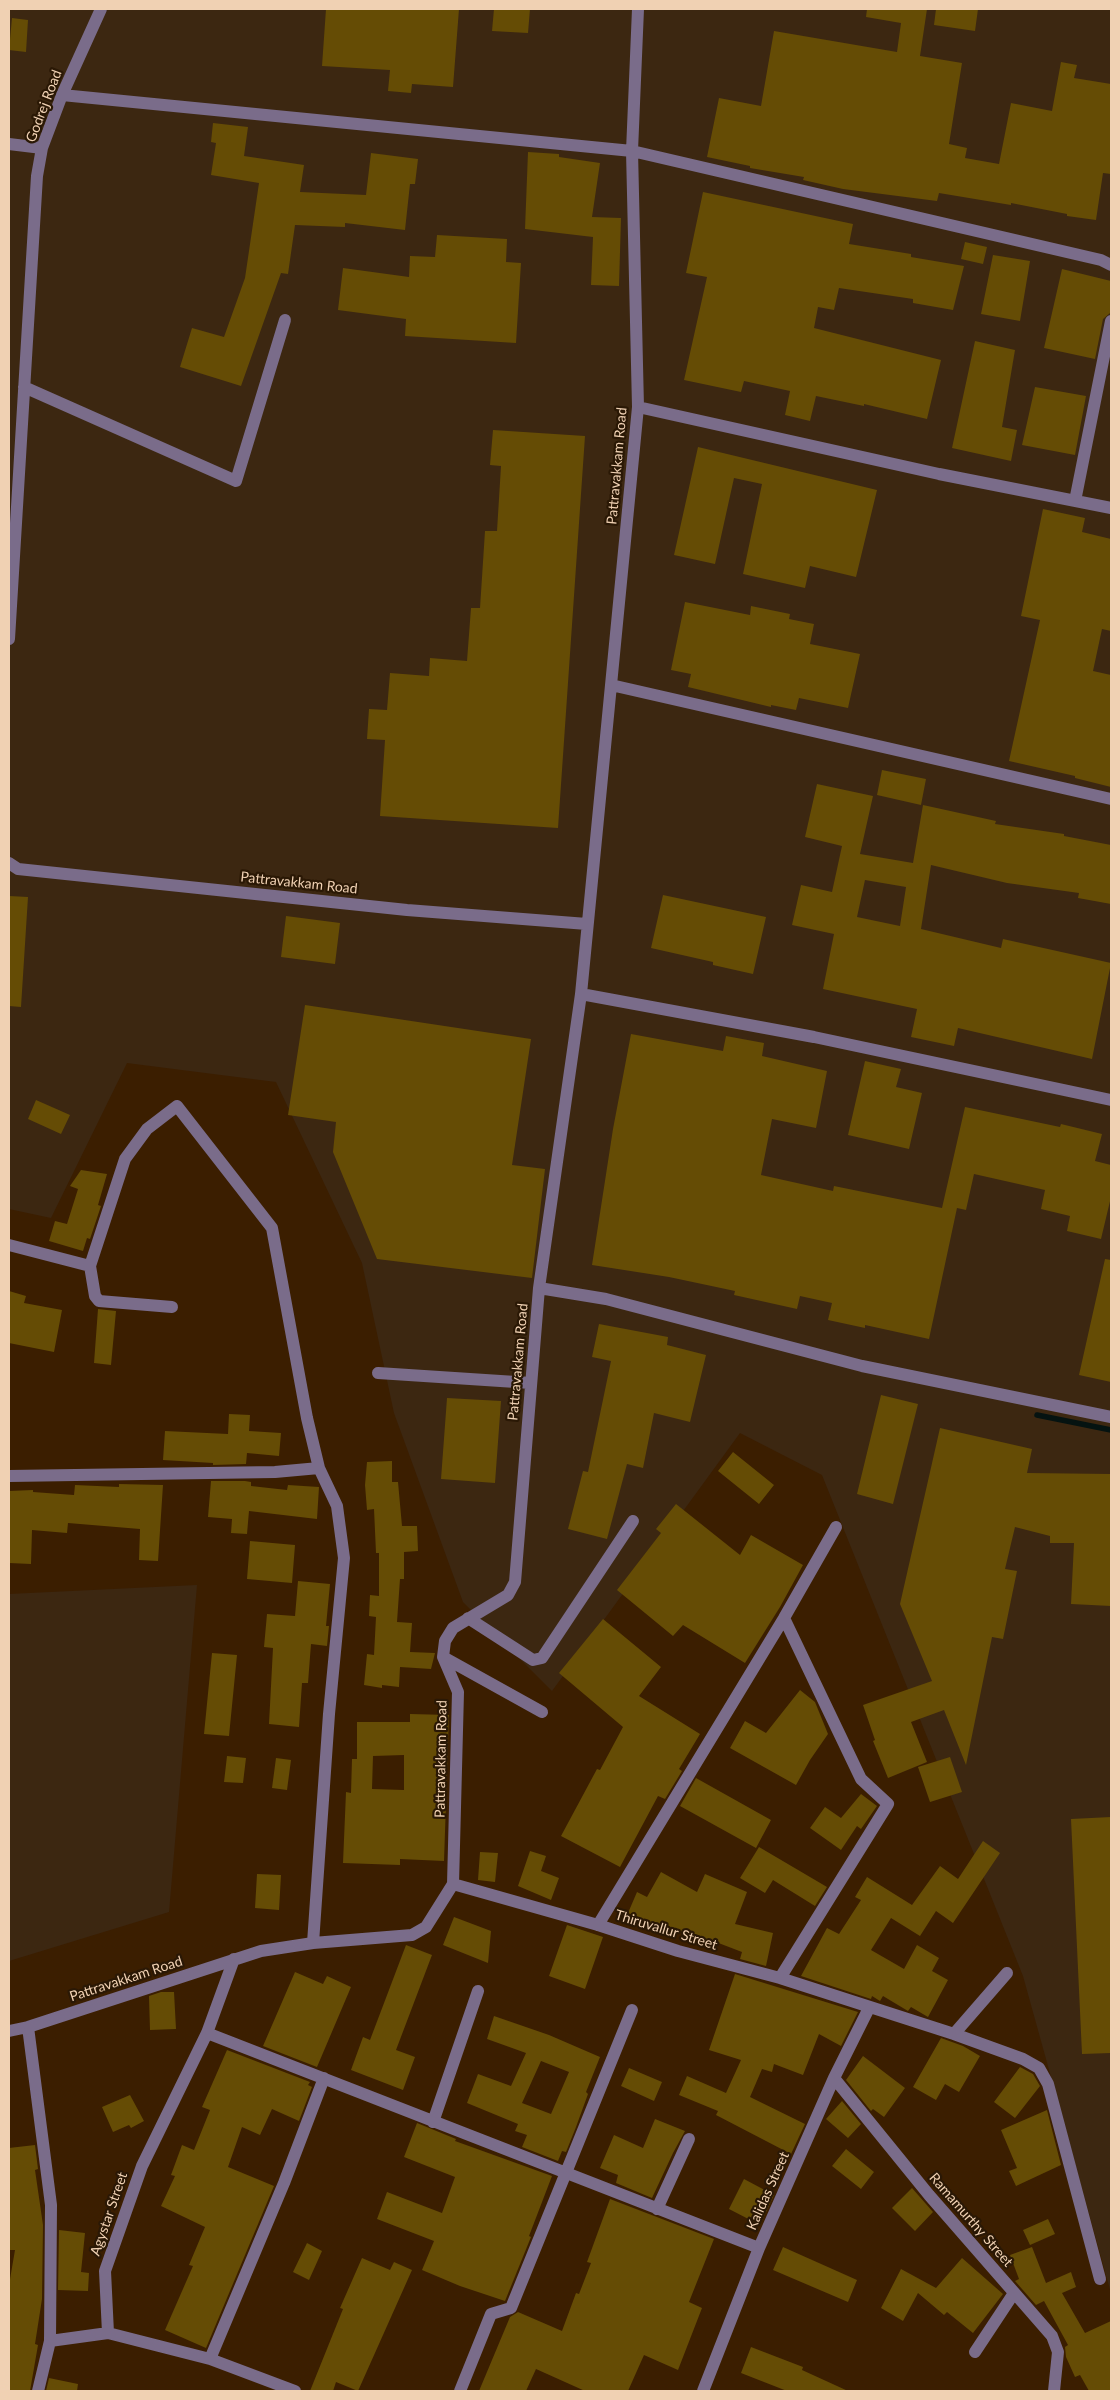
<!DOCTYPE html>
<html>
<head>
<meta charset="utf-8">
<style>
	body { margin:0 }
	#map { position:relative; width:1120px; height:2400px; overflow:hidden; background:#3b1e00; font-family:Lato,sans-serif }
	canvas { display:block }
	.frame { position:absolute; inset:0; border:10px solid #f0d1b3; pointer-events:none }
</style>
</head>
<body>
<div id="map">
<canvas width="1120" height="2400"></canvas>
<div class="frame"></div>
</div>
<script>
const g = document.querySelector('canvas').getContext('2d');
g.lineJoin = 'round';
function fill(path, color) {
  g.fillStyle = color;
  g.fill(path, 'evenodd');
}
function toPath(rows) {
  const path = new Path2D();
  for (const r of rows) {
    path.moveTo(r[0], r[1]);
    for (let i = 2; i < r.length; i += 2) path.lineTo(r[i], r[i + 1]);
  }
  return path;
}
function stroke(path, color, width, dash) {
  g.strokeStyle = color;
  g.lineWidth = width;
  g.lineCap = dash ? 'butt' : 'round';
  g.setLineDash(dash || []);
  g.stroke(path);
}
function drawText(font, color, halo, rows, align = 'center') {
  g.font = font + ' Lato,sans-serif';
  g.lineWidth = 4.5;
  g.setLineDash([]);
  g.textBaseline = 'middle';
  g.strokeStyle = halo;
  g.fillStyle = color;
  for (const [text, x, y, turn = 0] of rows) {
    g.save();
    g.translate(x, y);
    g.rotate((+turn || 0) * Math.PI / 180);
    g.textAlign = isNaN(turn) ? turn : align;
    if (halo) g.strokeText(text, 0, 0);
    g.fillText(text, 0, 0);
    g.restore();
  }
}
const built = toPath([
	[9,9,1111,9,1111,2293,1023,1976,822,1475,740,1433,552,1691,463,1602,394,1413,362,1263,276,1082,127,1063,51,1218,9,1209],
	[197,1585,169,1912,9,1961,9,1594]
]);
const stream = toPath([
	[1037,1415,1111,1430]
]);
const building = toPath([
	[326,9,459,9,453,87,412,84,411,93,388,91,390,70,322,66],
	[494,9,530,9,528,33,492,31],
	[867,9,927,9,920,56,962,63,949,144,967,148,965,158,999,164,1011,103,1052,111,1061,62,1077,65,1074,78,1111,84,1111,174,1103,173,1096,220,1067,216,1067,214,1011,203,1011,205,939,193,937,201,843,189,803,180,804,177,750,168,750,166,707,157,719,98,761,106,774,31,897,52,901,23,866,17],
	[936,9,978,9,975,31,934,25],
	[12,18,28,20,26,52,9,50],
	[213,123,248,127,244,156,304,165,300,192,366,195,371,153,418,159,415,184,410,184,405,230,345,223,345,227,295,225,288,274,281,273,241,386,180,367,192,328,224,337,245,278,259,183,211,175,216,143,211,142],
	[528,152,559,154,559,157,600,163,592,217,621,218,619,286,591,285,593,237,525,229],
	[703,192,853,224,849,244,911,254,911,257,964,266,953,310,913,303,913,299,839,288,834,310,818,307,814,328,941,360,927,419,864,404,864,406,816,396,810,421,785,415,790,391,744,381,741,392,684,380,707,277,686,273],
	[437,235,507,239,506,262,521,263,516,343,405,336,406,319,338,310,343,268,409,277,410,256,435,257],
	[965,242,987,247,983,264,961,259],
	[993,255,1030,261,1020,321,981,314],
	[1062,269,1111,281,1111,308,1110,313,1103,319,1095,359,1044,348],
	[975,341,1015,350,1002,427,1017,430,1011,461,952,448],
	[1035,387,1086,396,1075,455,1022,445],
	[493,430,585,436,558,828,380,816,385,740,367,739,369,709,387,710,390,673,429,676,430,658,467,661,471,608,480,608,485,531,497,531,501,466,490,465],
	[698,447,877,490,856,577,810,566,805,588,743,574,762,484,734,478,715,564,674,555],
	[1043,509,1085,518,1082,532,1111,539,1111,631,1102,629,1093,671,1111,675,1111,787,1075,778,1075,776,1009,761,1040,620,1021,616],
	[685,602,750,615,751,606,790,614,789,619,814,624,810,644,860,654,848,708,799,698,796,710,771,705,771,707,688,687,691,674,671,670],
	[882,770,926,779,921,805,877,795],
	[817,784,873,796,860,854,913,863,923,805,996,821,995,824,1064,834,1064,836,1111,845,1111,904,1078,898,1079,893,1007,883,931,865,921,929,1001,948,1003,939,1111,963,1092,1059,958,1028,954,1046,911,1037,917,1009,823,989,834,934,792,925,801,885,832,892,842,846,805,837],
	[865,880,906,887,900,926,857,917],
	[663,895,766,917,753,974,713,965,713,962,651,948],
	[9,896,28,897,21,1007,9,1006],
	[286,916,340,923,335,964,281,957],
	[305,1005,531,1039,512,1165,545,1169,532,1278,377,1259,333,1152,336,1122,288,1115],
	[631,1034,723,1051,726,1036,764,1043,762,1056,827,1071,816,1128,772,1119,761,1175,833,1191,834,1186,942,1208,965,1107,1060,1127,1061,1124,1102,1134,1095,1161,1111,1165,1111,1197,1101,1239,1067,1231,1070,1216,1041,1209,1045,1190,974,1174,966,1210,957,1208,929,1339,865,1325,865,1328,828,1320,832,1303,800,1296,797,1309,734,1295,735,1291,669,1277,592,1265,613,1129],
	[865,1061,901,1069,896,1087,922,1093,909,1149,848,1135],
	[36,1100,70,1115,61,1134,28,1119],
	[81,1170,107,1174,98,1205,101,1206,90,1239,87,1238,83,1251,49,1241,55,1221,67,1224,78,1189,70,1186],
	[1105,1259,1111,1260,1111,1382,1079,1375],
	[9,1291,26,1296,24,1303,62,1310,54,1352,9,1343],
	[98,1309,116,1311,111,1365,94,1363],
	[599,1324,668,1337,667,1345,706,1355,690,1422,654,1413,643,1468,627,1464,607,1539,568,1529,583,1471,588,1472,611,1361,592,1357],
	[881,1395,918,1404,893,1504,857,1494],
	[447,1398,501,1401,495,1483,441,1479],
	[229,1414,250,1415,249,1431,281,1433,279,1456,247,1453,246,1464,213,1465,213,1463,163,1460,165,1431,228,1434],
	[940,1428,1032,1449,1027,1473,1111,1474,1111,1606,1071,1604,1074,1543,1050,1543,1050,1536,1015,1527,1005,1569,1017,1571,1003,1639,992,1637,966,1765,944,1710,911,1722,927,1762,888,1778,873,1741,875,1740,863,1705,932,1681,900,1604],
	[733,1452,774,1485,759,1504,718,1471],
	[392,1461,392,1482,398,1482,402,1526,417,1526,418,1551,404,1552,404,1579,400,1579,397,1622,412,1623,410,1652,435,1653,431,1669,400,1667,399,1687,382,1685,382,1688,364,1685,367,1654,374,1655,376,1617,369,1616,370,1595,379,1596,379,1553,376,1553,374,1509,367,1510,365,1485,367,1462],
	[211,1481,245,1481,251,1482,251,1486,287,1490,288,1485,319,1487,317,1519,249,1511,247,1534,231,1533,232,1519,208,1517],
	[119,1484,163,1485,158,1561,139,1560,140,1529,68,1523,67,1533,32,1530,31,1564,9,1563,9,1491,33,1490,33,1492,74,1495,75,1485,119,1487],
	[676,1504,740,1555,751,1535,803,1565,780,1607,745,1663,683,1625,673,1636,617,1590,661,1533,656,1529],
	[250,1541,295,1545,292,1583,247,1579],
	[298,1581,330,1584,326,1626,329,1626,327,1646,311,1644,308,1683,302,1683,299,1727,269,1724,273,1648,264,1647,267,1614,295,1616],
	[603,1619,661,1667,639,1696,700,1734,679,1769,682,1771,665,1799,658,1796,620,1867,561,1836,597,1769,600,1770,623,1727,559,1673],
	[212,1653,237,1655,229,1736,204,1734],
	[800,1690,815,1702,828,1734,810,1760,796,1785,730,1748,745,1721,766,1733],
	[410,1714,449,1715,444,1861,400,1859,400,1865,343,1863,346,1792,351,1793,352,1759,357,1759,357,1722,410,1722],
	[404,1755,404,1790,372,1789,373,1756],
	[227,1756,246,1758,243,1783,224,1782],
	[950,1757,962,1792,930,1802,918,1767],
	[276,1758,291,1760,287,1790,272,1788],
	[696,1778,771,1820,756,1848,680,1806],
	[861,1794,877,1806,861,1829,857,1826,841,1850,810,1828,825,1807,841,1818],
	[1111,1817,1111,2053,1082,2054,1071,1819],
	[983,1841,1000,1853,953,1923,936,1911,920,1936,891,1918,871,1950,904,1969,917,1945,939,1958,932,1971,948,1980,928,2017,911,2007,908,2011,883,1996,880,2001,872,1996,871,1999,801,1976,827,1928,839,1934,861,1900,855,1897,867,1877,912,1905,940,1866,958,1879],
	[759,1847,827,1887,815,1906,773,1880,765,1893,740,1878],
	[530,1851,546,1856,541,1871,559,1878,551,1900,518,1886],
	[480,1852,498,1853,495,1882,478,1880],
	[661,1872,697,1892,705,1874,747,1892,735,1924,773,1933,766,1966,740,1959,742,1952,708,1939,707,1942,671,1929,670,1931,628,1913,637,1892,647,1897],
	[257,1874,281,1875,279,1910,255,1908],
	[454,1917,491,1931,488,1963,443,1945],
	[567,1925,603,1937,585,1989,549,1976],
	[406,1945,432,1955,396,2050,415,2057,403,2090,351,2070,363,2037,370,2040],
	[295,1972,323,1984,327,1976,351,1987,317,2067,263,2046],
	[735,1974,858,2012,841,2046,819,2034,803,2075,774,2064,772,2072,762,2069,750,2097,805,2124,791,2154,716,2115,718,2111,679,2095,687,2076,726,2093,741,2060,709,2050],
	[161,1992,174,1992,176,2029,150,2030,149,1996],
	[494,2016,549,2035,600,2057,586,2092,588,2094,576,2127,566,2152,562,2151,558,2161,522,2147,527,2135,515,2131,518,2124,467,2103,478,2074,511,2086,526,2053,487,2039],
	[541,2061,569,2072,551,2114,522,2103],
	[941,2038,963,2046,980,2056,959,2092,945,2084,936,2100,913,2087],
	[227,2050,310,2082,308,2085,312,2087,299,2121,272,2109,260,2135,242,2127,228,2167,274,2186,206,2348,165,2330,193,2266,189,2265,205,2227,161,2206,175,2176,171,2175,182,2145,194,2150,210,2110,202,2107],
	[863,2056,905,2088,884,2117,873,2109,871,2111,846,2080],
	[1020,2067,1033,2074,1040,2086,1015,2118,994,2102],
	[629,2068,662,2082,654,2101,621,2086],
	[130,2095,144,2121,131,2128,129,2125,113,2132,102,2107],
	[842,2101,861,2124,848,2138,826,2119],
	[1047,2110,1061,2165,1016,2186,1009,2171,1017,2168,1001,2130],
	[655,2119,685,2131,673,2153,652,2198,616,2183,618,2175,600,2168,614,2135,643,2148],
	[417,2123,456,2139,455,2141,552,2176,529,2236,531,2237,505,2301,460,2286,422,2270,434,2241,377,2219,387,2192,442,2213,455,2177,404,2157],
	[35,2145,38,2169,35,2170,43,2225,42,2299,35,2344,38,2345,30,2391,9,2391,9,2285,15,2250,9,2250,9,2148],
	[846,2149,874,2172,861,2189,832,2166],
	[744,2179,774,2195,760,2225,729,2209],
	[912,2188,933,2212,915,2231,892,2208],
	[610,2199,714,2239,689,2302,702,2308,678,2370,644,2355,628,2391,585,2391,536,2369,526,2391,479,2391,510,2317,518,2312,562,2331,576,2293,579,2294,591,2263,587,2262],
	[1048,2219,1055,2234,1030,2245,1023,2230],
	[59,2230,85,2233,81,2272,89,2273,88,2291,58,2290],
	[307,2243,322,2251,309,2280,293,2272],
	[783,2247,857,2280,848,2302,773,2270],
	[1032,2247,1046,2283,1071,2272,1076,2287,1062,2293,1085,2333,1111,2321,1111,2391,1089,2391,1080,2375,1075,2377,1066,2357,1065,2347,1068,2345,1044,2301,1036,2305,1015,2281,1019,2279,1010,2255],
	[362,2258,390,2270,394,2262,412,2270,358,2391,336,2382,333,2391,310,2391,343,2309,340,2308],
	[962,2258,1003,2294,973,2333,947,2312,944,2315,918,2293,903,2321,881,2308,901,2269,936,2288],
	[751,2347,803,2367,802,2370,848,2391,787,2391,741,2373],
	[49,2378,78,2384,77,2391,46,2391]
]);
const minor = toPath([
	[62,95,632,151,1101,260,1111,265],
	[9,144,42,148],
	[24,387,236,481,285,320],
	[638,407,939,474,1111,508],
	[1075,501,1111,321],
	[9,639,37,176,42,148,62,95,101,9],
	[611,685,1111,799],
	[9,863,18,869,407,910,587,924],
	[581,994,814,1037,1111,1100],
	[9,1245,90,1266,125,1159,147,1129,177,1106,272,1228,307,1418,319,1468,337,1506,344,1558,329,1714,313,1943],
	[90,1266,95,1296,99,1301,172,1307],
	[539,1288,606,1299,862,1366,1111,1417],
	[378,1373,531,1383],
	[9,1476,275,1472,319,1468],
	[468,1618,533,1660,542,1658,633,1521],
	[443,1657,542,1712],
	[453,1884,598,1925,678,1951,780,1978,954,2034,1023,2059,1039,2068,1048,2084,1100,2279],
	[598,1925,784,1618,836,1527],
	[234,1959,207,2033,142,2166,105,2271,108,2333,210,2359,295,2391],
	[780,1978,888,1804,861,1779,784,1618],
	[28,2027,51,2205,50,2341,38,2391],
	[9,2031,28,2027,261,1951,313,1943,412,1935,426,1927,453,1884,458,1692,443,1657,445,1641,453,1628,508,1595,515,1582,539,1288,581,994,638,407,632,151,638,9],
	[207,2033,759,2248],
	[954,2034,1007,1973],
	[834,2078,929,2195,1052,2336,1058,2352,1054,2391],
	[433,2122,478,1991],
	[657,2209,689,2139],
	[50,2341,108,2333],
	[975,2352,1014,2293],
	[210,2359,284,2183,324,2078],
	[460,2391,491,2314,511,2308,632,2010],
	[703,2391,759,2248,834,2078,869,2008]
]);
const streetNames = [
	["Godrej Road",44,106,-69],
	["Pattravakkam Road",617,466,-85],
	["Pattravakkam Road",299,883,6],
	["Pattravakkam Road",518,1362,-85],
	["Pattravakkam Road",441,1759,-89],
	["Thiruvallur Street",666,1930,17],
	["Pattravakkam Road",126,1979,-18],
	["Kalidas Street",768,2191,-66],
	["Agystar Street",109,2214,-71],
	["Ramamurthy Street",971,2220,49]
];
fill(built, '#3c2711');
stroke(stream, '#051311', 5.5);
fill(building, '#654c05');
stroke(minor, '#7a6c8a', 12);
drawText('14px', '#f0d1b3', '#2a1805', streetNames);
</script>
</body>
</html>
